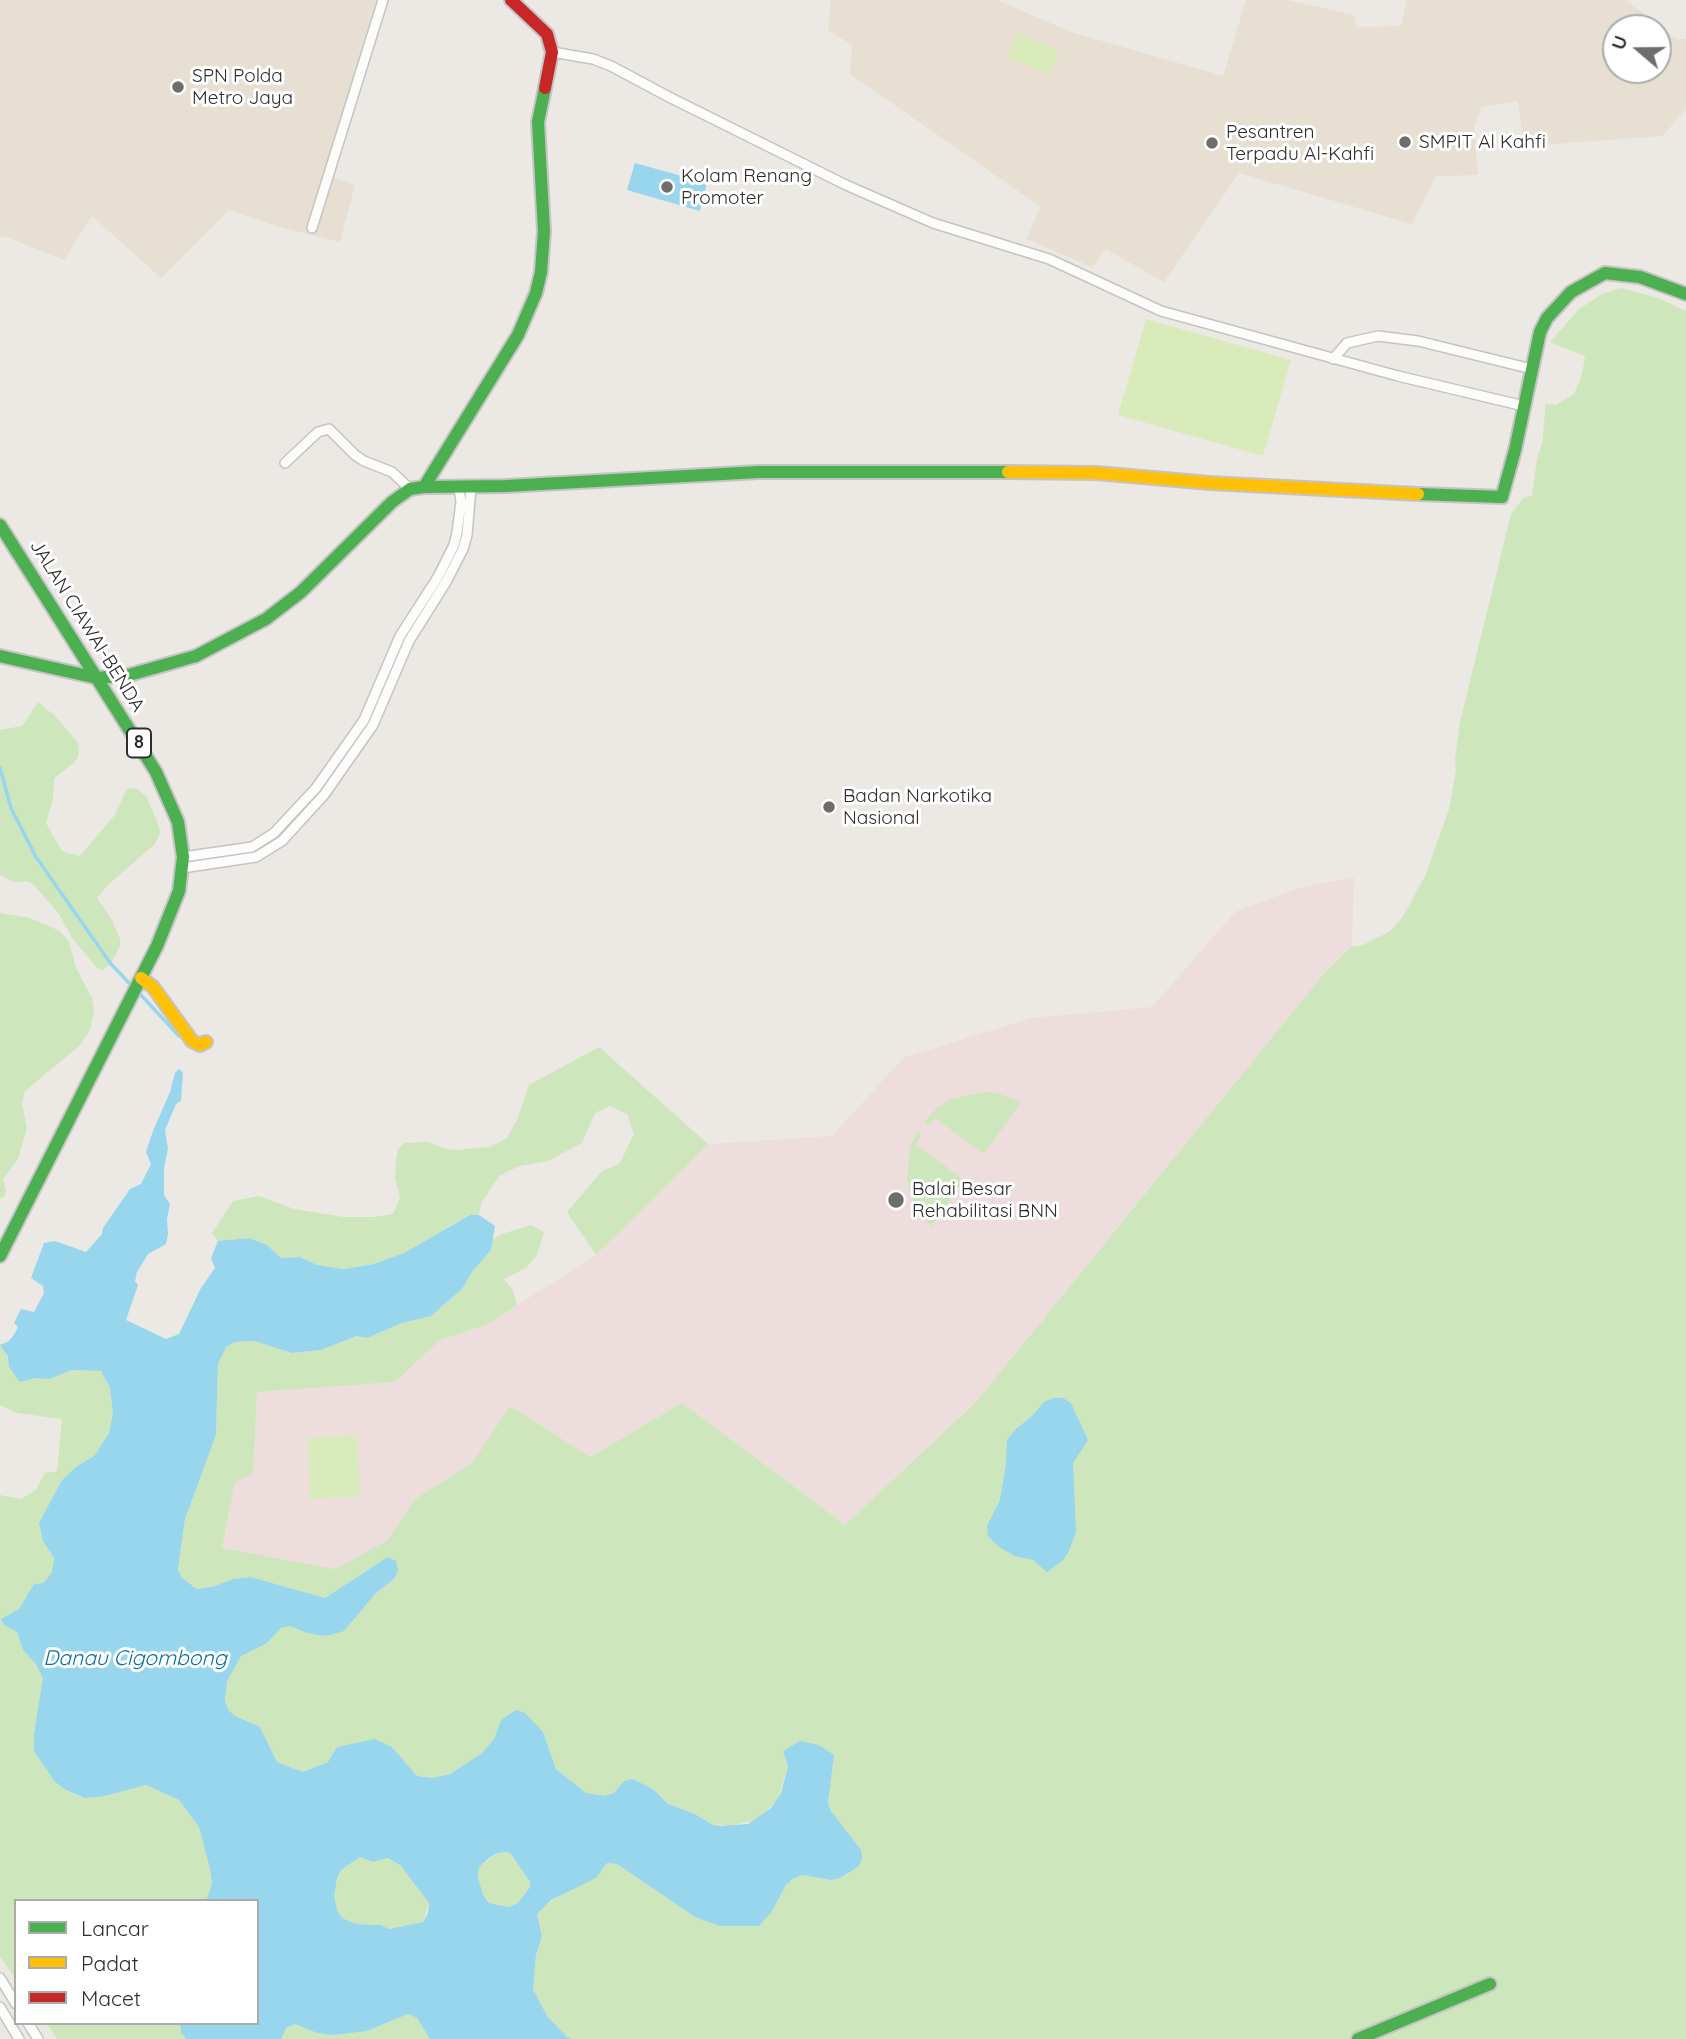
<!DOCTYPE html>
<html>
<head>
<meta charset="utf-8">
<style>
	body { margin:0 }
	#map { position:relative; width:1686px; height:2039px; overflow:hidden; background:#ece8e4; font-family:Quicksand,sans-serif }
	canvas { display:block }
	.legend { position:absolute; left:14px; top:1899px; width:245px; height:126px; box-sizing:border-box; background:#fff; border:2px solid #ababab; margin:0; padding:9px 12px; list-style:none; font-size:21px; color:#2d2d2d }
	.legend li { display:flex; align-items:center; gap:14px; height:35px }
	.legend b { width:35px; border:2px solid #ababab }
	.north { position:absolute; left:1602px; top:14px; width:70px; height:70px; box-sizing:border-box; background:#fff; border:2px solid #ababab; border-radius:50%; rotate:290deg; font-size:19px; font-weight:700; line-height:28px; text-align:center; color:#2d2d2d }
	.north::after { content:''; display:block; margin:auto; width:24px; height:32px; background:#706e6d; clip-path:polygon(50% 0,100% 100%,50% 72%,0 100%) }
</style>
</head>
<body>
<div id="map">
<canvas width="1686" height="2039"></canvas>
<ul class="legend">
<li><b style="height:9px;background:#4caf50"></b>Lancar</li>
<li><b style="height:9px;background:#ffc107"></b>Padat</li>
<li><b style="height:9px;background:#c62828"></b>Macet</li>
</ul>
<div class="north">U</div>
</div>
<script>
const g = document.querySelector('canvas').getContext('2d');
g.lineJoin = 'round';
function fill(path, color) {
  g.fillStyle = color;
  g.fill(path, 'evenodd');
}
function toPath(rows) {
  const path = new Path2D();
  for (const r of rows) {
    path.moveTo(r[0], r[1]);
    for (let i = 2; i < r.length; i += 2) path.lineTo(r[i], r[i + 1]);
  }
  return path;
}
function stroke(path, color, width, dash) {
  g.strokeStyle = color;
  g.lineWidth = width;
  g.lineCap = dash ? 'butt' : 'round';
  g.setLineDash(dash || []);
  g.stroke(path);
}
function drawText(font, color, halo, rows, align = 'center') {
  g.font = font + ' Quicksand,sans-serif';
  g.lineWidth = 6;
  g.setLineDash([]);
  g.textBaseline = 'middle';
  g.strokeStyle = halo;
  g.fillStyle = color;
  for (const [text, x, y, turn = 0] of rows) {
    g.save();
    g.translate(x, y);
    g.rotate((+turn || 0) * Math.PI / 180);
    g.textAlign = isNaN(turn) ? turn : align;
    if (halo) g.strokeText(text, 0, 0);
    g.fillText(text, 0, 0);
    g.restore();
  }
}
const education = toPath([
	[0,0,384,0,328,175,355,185,340,242,276,226,229,210,161,278,92,216,64,260,4,236,0,237],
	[831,0,997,0,1071,32,1223,76,1246,0,1286,0,1354,15,1357,27,1401,26,1407,0,1626,0,1676,39,1686,39,1686,108,1663,136,1524,146,1518,101,1481,107,1474,127,1478,175,1436,176,1412,224,1239,173,1164,282,1106,249,1092,267,1026,239,1041,207,850,74,852,45,828,30],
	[1616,28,1658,28,1658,70,1616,70]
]);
const medical = toPath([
	[1354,877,1352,946,1326,971,976,1402,845,1525,682,1403,589,1457,510,1406,472,1463,415,1499,388,1540,335,1569,222,1548,235,1482,253,1474,257,1392,395,1382,440,1340,488,1324,596,1255,708,1144,832,1136,903,1058,1031,1018,1152,1007,1235,912,1299,888]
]);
const green = toPath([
	[1621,288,1658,298,1686,311,1686,2039,572,2039,567,2037,547,2016,533,1989,536,1955,542,1936,537,1914,543,1906,569,1890,596,1878,607,1863,617,1864,695,1917,772,1911,786,1885,793,1879,802,1875,830,1880,840,1878,858,1867,828,1803,834,1755,790,1748,783,1750,788,1766,777,1801,756,1820,729,1826,711,1824,695,1814,668,1804,654,1790,624,1781,614,1793,605,1797,586,1793,556,1769,543,1732,501,1720,494,1739,482,1753,450,1774,432,1778,417,1776,392,1747,328,1762,303,1772,277,1762,260,1727,235,1716,227,1710,225,1700,227,1681,240,1656,267,1643,280,1628,290,1626,307,1633,344,1631,376,1593,394,1579,388,1558,325,1598,251,1577,233,1579,215,1586,196,1589,182,1578,178,1569,185,1519,216,1435,218,1364,226,1347,235,1342,254,1341,292,1353,321,1350,358,1336,367,1338,402,1323,431,1316,462,1289,472,1272,491,1250,492,1240,502,1234,531,1225,544,1232,537,1255,527,1267,504,1279,513,1290,517,1305,488,1324,440,1340,395,1382,257,1392,253,1474,235,1482,222,1548,335,1569,388,1540,415,1499,472,1463,510,1406,590,1457,682,1403,845,1525,976,1402,1326,971,1352,946,1361,946,1389,932,1402,918,1426,874,1449,809,1456,770,1455,759,1460,722,1511,514,1524,497,1532,496,1537,458,1542,444,1546,404,1556,405,1574,394,1582,375,1585,356,1550,342,1579,309,1602,294],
	[38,702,55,716,79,744,78,757,74,763,54,778,53,798,46,823,59,847,64,852,80,856,114,816,127,789,135,788,146,796,159,826,160,833,155,844,109,884,97,898,112,920,120,939,120,946,111,964,103,970,97,968,72,938,59,914,33,884,26,881,14,882,0,875,0,730,22,726],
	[0,913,30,918,60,931,69,942,76,968,92,998,94,1010,90,1030,79,1046,25,1091,22,1103,27,1128,18,1159,3,1179,6,1191,4,1197,0,1198],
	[599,1047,708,1144,596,1255,567,1212,602,1171,620,1163,634,1134,627,1114,610,1106,595,1113,582,1143,548,1161,519,1166,499,1176,481,1204,479,1215,469,1215,404,1253,374,1264,344,1269,317,1265,300,1257,281,1258,267,1245,249,1238,218,1241,212,1233,233,1201,259,1196,294,1209,344,1217,374,1217,393,1214,400,1198,395,1178,396,1160,398,1150,404,1143,428,1142,447,1149,457,1150,490,1147,507,1138,517,1120,529,1085],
	[983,1092,997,1093,1021,1102,984,1154,935,1118,929,1125,924,1122,937,1108,951,1099],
	[917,1131,922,1134,915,1144,964,1180,931,1227,915,1207,907,1179,910,1148],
	[0,1344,20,1382,35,1378,49,1379,72,1370,101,1371,110,1388,113,1412,109,1433,94,1456,77,1466,62,1480,39,1523,43,1541,54,1558,53,1573,43,1583,34,1584,19,1609,4,1625,17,1632,23,1649,36,1664,44,1678,34,1734,34,1751,55,1782,66,1790,81,1797,105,1796,146,1785,179,1800,199,1827,210,1869,212,1884,206,1901,16,1901,16,1979,0,1957,0,1495,21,1499,36,1490,45,1473,57,1471,62,1419,17,1413,0,1405],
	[507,1852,511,1854,530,1882,530,1887,518,1903,508,1907,490,1903,483,1896,478,1877,479,1867,497,1853],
	[360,1857,373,1862,388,1858,400,1865,429,1903,423,1922,389,1929,381,1925,356,1924,342,1918,337,1910,333,1896,337,1878,341,1870],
	[408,2014,417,2018,430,2039,281,2039,286,2028,295,2024,317,2033,367,2031],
	[46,2023,180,2023,181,2032,186,2039,57,2039]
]);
const pitch = toPath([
	[1017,33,1059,50,1049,74,1007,57],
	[1146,319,1291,360,1263,456,1118,415],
	[357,1435,360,1497,310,1499,308,1438]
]);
const water = toPath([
	[635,163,707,183,700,211,627,190],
	[179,1069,183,1073,181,1101,176,1104,165,1130,168,1149,164,1168,164,1195,170,1204,167,1219,168,1234,166,1244,148,1254,137,1272,135,1281,138,1285,126,1320,166,1339,179,1334,201,1288,215,1268,211,1258,218,1241,249,1238,267,1245,281,1258,300,1257,317,1265,344,1269,374,1264,404,1253,470,1215,479,1215,495,1226,491,1250,472,1272,462,1289,431,1316,402,1323,367,1338,357,1336,321,1350,292,1353,254,1341,235,1342,226,1347,218,1364,216,1435,185,1519,178,1569,182,1578,197,1589,215,1586,233,1579,251,1577,325,1598,388,1557,396,1561,398,1570,394,1579,376,1593,344,1631,326,1636,307,1633,290,1626,281,1628,267,1643,241,1656,227,1681,225,1700,228,1710,235,1716,260,1727,277,1762,295,1769,303,1772,328,1762,337,1747,375,1739,392,1747,417,1776,432,1778,450,1774,482,1753,494,1739,501,1720,516,1710,525,1713,543,1732,556,1769,586,1793,605,1796,614,1793,624,1781,633,1779,654,1790,668,1804,695,1814,711,1824,720,1826,748,1824,771,1808,781,1793,788,1766,783,1751,800,1741,819,1745,834,1755,828,1803,831,1811,861,1850,862,1859,858,1867,840,1878,831,1880,802,1875,793,1879,786,1885,772,1911,759,1926,720,1926,695,1917,617,1864,607,1863,596,1878,551,1900,537,1914,542,1936,536,1955,533,1989,547,2016,567,2037,572,2039,430,2039,417,2018,408,2014,367,2031,332,2035,317,2033,295,2024,286,2028,281,2039,186,2039,181,2032,180,2023,257,2023,257,1901,206,1901,212,1884,210,1869,199,1827,179,1800,146,1785,105,1796,85,1798,66,1790,55,1782,34,1751,34,1734,43,1678,36,1664,23,1650,17,1632,4,1625,1,1619,19,1609,34,1584,43,1583,52,1573,54,1558,43,1541,39,1523,62,1480,77,1466,94,1456,109,1433,113,1412,110,1388,101,1371,72,1370,49,1379,35,1378,20,1382,9,1367,8,1357,0,1345,9,1341,15,1333,18,1327,14,1323,21,1309,34,1312,44,1293,43,1286,31,1278,44,1243,55,1241,86,1252,102,1234,103,1228,130,1189,141,1184,151,1164,146,1152,153,1131,170,1092,175,1073],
	[507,1852,511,1854,530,1882,530,1887,518,1903,508,1907,489,1903,483,1895,478,1877,479,1867,489,1858,497,1853],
	[360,1857,373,1862,388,1858,400,1865,429,1903,428,1913,423,1922,389,1929,381,1925,356,1924,342,1918,337,1910,334,1896,337,1878,341,1870],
	[1053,1398,1063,1398,1071,1403,1088,1440,1073,1463,1076,1532,1069,1551,1063,1560,1047,1572,1033,1560,1015,1556,999,1547,988,1536,987,1526,1000,1500,1006,1464,1007,1440,1016,1429,1032,1416,1044,1402]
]);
const stream = toPath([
	[0,768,11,808,36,857,111,964,132,986],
	[140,994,179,1036]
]);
const street = toPath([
	[552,52,593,59,611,66,669,97,846,185,933,223,1049,259,1161,311,1398,376,1524,406],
	[312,228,383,0],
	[1333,359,1347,343,1378,336,1418,341,1532,369],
	[285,463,318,432,329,429,355,455,364,461,392,472,410,489],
	[183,857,252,847,274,833,316,788,364,720,400,636,438,577,454,545,457,533,461,502,459,487],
	[182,868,256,857,282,841,324,795,373,725,409,641,446,582,463,549,467,535,471,487],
	[0,1978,16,2004],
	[0,2007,19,2039],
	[28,2023,38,2039]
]);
const fast = toPath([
	[424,487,506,486,759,472,1008,472],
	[1418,494,1502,497,1515,450,1540,332,1547,318,1571,292,1605,273,1640,277,1686,294],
	[0,525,156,772,178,822,183,857,179,891,157,946,0,1256],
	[0,656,97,678,129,675,196,656,266,619,301,592,392,502,410,489,424,487,518,335,536,293,541,272,544,231,538,122,545,88],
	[1358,2039,1490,1984]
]);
const slow = toPath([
	[1008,472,1096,473,1210,483,1418,494],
	[141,978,153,987,192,1041,200,1045,206,1042]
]);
const jam = toPath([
	[511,0,547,34,552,52,545,88]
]);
const markers = [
	[178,87,7,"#706e6d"],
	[1405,142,7,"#706e6d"],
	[1212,143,7,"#706e6d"],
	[667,187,7,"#706e6d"],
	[829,807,7,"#706e6d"],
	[896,1200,9,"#706e6d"]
];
const shields = [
	[139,743,24]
];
const shieldNames = [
	["8",139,743]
];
const poiNames = [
	["SPN Polda",192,76],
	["Metro Jaya",192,98],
	["Pesantren",1226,132],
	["Terpadu Al-Kahfi",1226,154],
	["SMPIT Al Kahfi",1419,142],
	["Kolam Renang",681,176],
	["Promoter",681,198],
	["Badan Narkotika",843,796],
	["Nasional",843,818],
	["Balai Besar",912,1189],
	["Rehabilitasi BNN",912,1211]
];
const streetNames = [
	["JALAN CIAWAI-BENDA",87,626,58]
];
const waterNames = [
	["Danau Cigombong",135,1659]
];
fill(education, '#e6dfd2');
fill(medical, '#eddedd');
fill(green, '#cee6bc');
fill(pitch, '#d9ebba');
fill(water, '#97d6ed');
stroke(stream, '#97d6ed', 3.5);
stroke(street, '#c5c4c4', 12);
stroke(fast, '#c5c4c4', 16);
stroke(slow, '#c5c4c4', 16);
stroke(jam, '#c5c4c4', 16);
stroke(street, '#fcfcfb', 9);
stroke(fast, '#4caf50', 12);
stroke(slow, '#ffc107', 12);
stroke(jam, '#c62828', 12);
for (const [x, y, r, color] of markers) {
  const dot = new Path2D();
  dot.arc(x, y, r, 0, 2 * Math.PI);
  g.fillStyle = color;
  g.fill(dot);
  stroke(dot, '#fff', 2.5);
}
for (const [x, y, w] of shields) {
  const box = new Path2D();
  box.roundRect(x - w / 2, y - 14.5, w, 29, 5);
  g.fillStyle = '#fff';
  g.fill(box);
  stroke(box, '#2d2d2d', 2);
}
drawText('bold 18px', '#2d2d2d', null, shieldNames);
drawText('19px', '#2d2d2d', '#fff', poiNames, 'left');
drawText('19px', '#2d2d2d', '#fff', streetNames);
drawText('italic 21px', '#0b6fa3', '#fff', waterNames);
</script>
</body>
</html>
